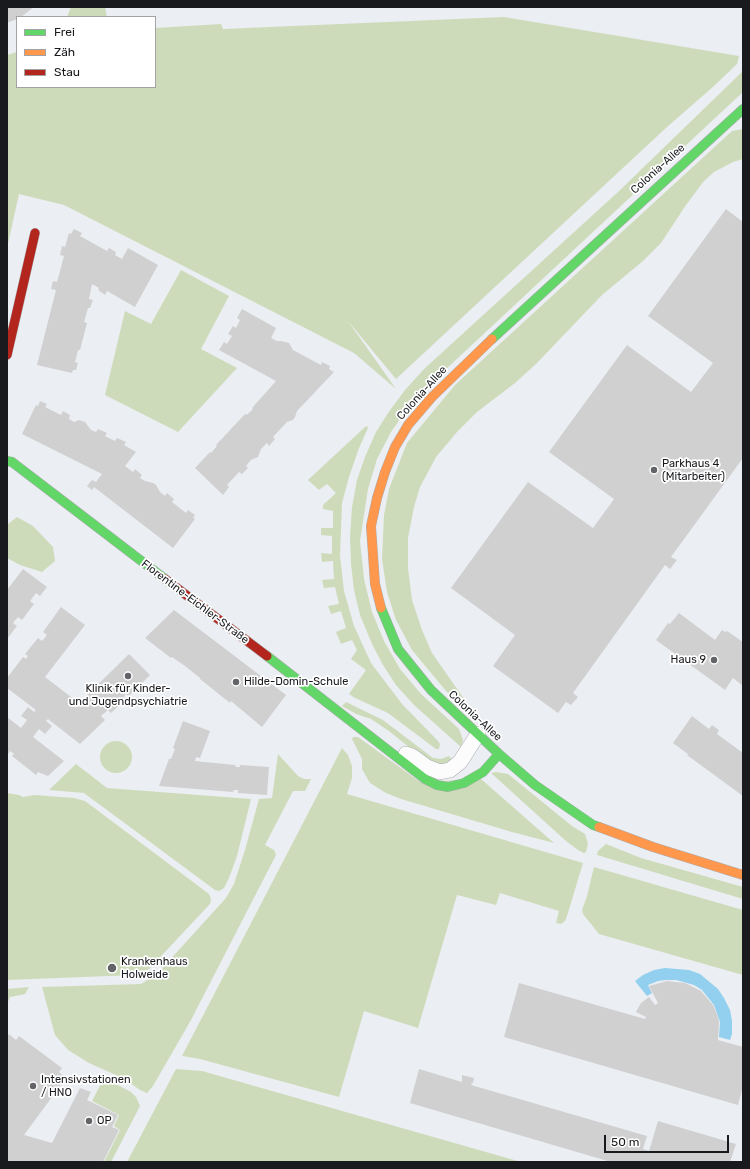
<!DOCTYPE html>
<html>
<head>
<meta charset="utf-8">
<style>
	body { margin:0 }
	#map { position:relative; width:750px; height:1169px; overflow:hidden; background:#ebeef2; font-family:Rubik,sans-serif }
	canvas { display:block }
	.frame { position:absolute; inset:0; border:8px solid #191a1d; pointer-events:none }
	.legend { position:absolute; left:16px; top:16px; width:140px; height:72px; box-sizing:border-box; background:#fff; border:1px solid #a3a3a5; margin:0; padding:5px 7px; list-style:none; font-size:12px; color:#191a1d }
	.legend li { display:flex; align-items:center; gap:8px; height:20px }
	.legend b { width:20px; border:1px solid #a3a3a5 }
	.scale { position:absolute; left:604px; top:1135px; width:125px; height:18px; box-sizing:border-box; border:2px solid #191a1d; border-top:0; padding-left:5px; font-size:12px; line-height:14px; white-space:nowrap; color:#191a1d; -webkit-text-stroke:3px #fff; paint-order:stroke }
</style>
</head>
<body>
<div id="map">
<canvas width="750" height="1169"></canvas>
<div class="frame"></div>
<ul class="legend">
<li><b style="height:5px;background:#63d668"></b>Frei</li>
<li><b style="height:5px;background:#ff974d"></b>Zäh</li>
<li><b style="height:5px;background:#b3261e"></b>Stau</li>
</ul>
<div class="scale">50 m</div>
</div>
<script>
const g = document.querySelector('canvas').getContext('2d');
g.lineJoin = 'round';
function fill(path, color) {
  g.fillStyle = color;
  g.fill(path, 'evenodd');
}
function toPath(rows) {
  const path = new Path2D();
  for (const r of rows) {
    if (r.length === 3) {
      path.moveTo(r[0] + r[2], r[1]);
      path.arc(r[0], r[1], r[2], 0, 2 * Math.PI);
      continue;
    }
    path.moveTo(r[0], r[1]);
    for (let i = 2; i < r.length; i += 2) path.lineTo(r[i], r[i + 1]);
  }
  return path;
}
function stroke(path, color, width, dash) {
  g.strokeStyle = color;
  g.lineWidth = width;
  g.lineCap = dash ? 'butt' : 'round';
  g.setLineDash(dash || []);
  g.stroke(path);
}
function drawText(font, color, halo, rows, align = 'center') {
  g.font = font + ' Rubik,sans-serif';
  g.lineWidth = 3.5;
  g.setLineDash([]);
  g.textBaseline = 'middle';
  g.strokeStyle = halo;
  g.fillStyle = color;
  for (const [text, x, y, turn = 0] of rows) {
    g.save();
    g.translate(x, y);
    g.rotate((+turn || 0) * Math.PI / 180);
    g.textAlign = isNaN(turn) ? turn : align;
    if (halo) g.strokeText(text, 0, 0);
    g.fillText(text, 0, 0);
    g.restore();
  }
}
const green = toPath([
	[71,7,105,7,107,17,67,17],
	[504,17,739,56,737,64,714,86,667,127,396,379,348,321,396,389,354,353,64,205,19,194,7,248,7,55,17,52,17,87,155,87,155,28,221,24,223,29],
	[743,71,743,92,415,398,391,432,377,459,368,489,360,541,364,579,372,612,384,641,400,669,421,694,459,729,463,740,461,747,414,705,396,685,383,665,372,644,360,615,354,590,351,564,350,537,352,507,357,480,365,457,376,432,388,413,405,390,424,369,618,192,682,130],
	[743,129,743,159,733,162,714,172,704,181,686,205,661,243,643,261,602,295,537,363,515,383,477,412,457,432,436,457,420,487,414,507,408,538,408,568,412,600,422,630,432,653,469,706,466,710,446,691,412,650,396,620,387,592,382,559,384,515,389,489,407,443,455,385,732,131],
	[181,270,229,296,201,349,237,368,178,432,105,395,125,311,151,324],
	[367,426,368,428,359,448,349,477,342,503,340,556,344,591,354,626,371,663,402,704,438,741,440,744,439,749,436,749,388,713,355,698,349,694,366,670,351,659,357,650,352,640,341,644,336,632,346,628,341,611,331,614,328,606,339,604,335,587,324,588,322,580,334,579,333,561,322,562,321,553,332,554,332,536,321,535,321,528,333,528,333,511,323,509,323,505,336,493,327,484,319,490,308,480,365,427],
	[17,517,33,526,53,547,55,561,42,572,20,565,7,558,7,525],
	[346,702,383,720,433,758,441,759,449,756,453,761,441,765,431,763,415,752,389,731,371,719,356,714,342,706],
	[353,737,358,737,420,782,481,779,554,843,512,832,401,799,386,793,370,783,362,769,362,759,352,739],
	[116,757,16],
	[342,748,348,755,352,766,352,778,347,794,583,863,567,916,565,921,561,924,556,923,559,911,500,893,496,905,457,895,418,1028,364,1011,339,1097,200,1059,182,1056],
	[278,754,298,776,304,779,311,779,305,791,293,791,265,845,274,850,276,855,191,1020,153,1086,147,1093,140,1090,125,1079,89,1063,68,1050,55,1035,42,987,141,984,157,974,226,898,234,884,245,850,259,799,272,798],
	[76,764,107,788,251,799,237,856,229,878,224,888,219,891,215,890,84,793,49,790],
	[496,772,508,774,572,826,585,834,588,844,586,852,584,853,578,850,566,841,491,773],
	[7,793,19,795,23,797,34,795,74,798,85,801,209,894,211,899,210,904,149,969,142,973,135,975,7,980],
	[606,844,641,858,743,887,743,899,597,855,598,851],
	[594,867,743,910,743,975,599,934,583,914,582,910,587,896],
	[29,987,25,994,10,997,7,1004,7,989],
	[176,1069,202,1071,521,1162,127,1162],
	[104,1078,131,1092,136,1097,140,1106,111,1162,104,1162,120,1130,114,1126,119,1115,92,1101]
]);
const water = toPath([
	[665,968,689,970,700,974,718,989,724,998,730,1010,732,1021,732,1034,730,1040,719,1037,720,1022,714,1005,702,990,694,985,676,980,666,980,658,981,648,985,652,993,647,996,635,981,643,975,654,970]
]);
const building = toPath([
	[7,7,34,7,21,17,17,17,17,19,7,23],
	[726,209,743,222,743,458,671,557,677,560,670,569,665,565,573,693,578,697,571,705,566,702,558,713,493,666,515,635,451,588,528,482,593,528,614,499,549,452,627,345,691,392,713,363,648,316],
	[74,229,82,233,80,236,107,251,109,248,116,252,115,255,122,259,128,248,158,265,135,307,107,291,105,295,98,290,99,288,92,284,89,299,93,300,90,308,88,308,84,322,87,323,80,350,78,350,75,362,78,363,76,370,73,370,72,373,37,365,56,290,51,289,53,281,57,282,64,256,60,255,62,246,65,247,69,233,71,234],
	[242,309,276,328,271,338,277,341,281,341,289,343,293,350,321,365,322,362,330,366,329,369,334,372,297,411,295,417,293,420,287,422,273,437,275,439,269,446,267,443,261,449,258,457,251,460,246,466,248,468,242,474,239,472,227,485,229,487,223,495,195,468,210,452,211,453,217,446,216,445,245,414,246,415,249,413,253,409,252,408,276,381,219,350,224,342,227,344,232,336,228,334,233,326,236,328,240,320,237,318],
	[40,401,47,404,45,407,61,415,63,411,70,415,69,419,74,422,79,420,85,422,91,430,96,432,98,429,107,433,105,436,115,441,117,438,126,442,124,445,136,452,125,466,133,472,135,469,142,475,140,478,145,481,153,483,156,485,160,492,165,496,167,493,174,499,172,502,186,513,188,510,195,515,193,518,195,519,173,548,94,487,92,490,87,486,92,480,96,482,102,474,22,434,36,405,38,406],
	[23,569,47,587,40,596,36,593,30,601,34,604,22,620,18,617,13,623,17,626,7,639,7,590],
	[61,607,85,625,45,677,79,703,129,654,150,675,129,696,126,694,123,697,126,699,111,713,108,710,101,716,105,720,80,744,48,719,46,721,52,726,45,734,39,729,33,737,64,761,48,776,38,772,36,775,12,756,14,754,10,751,8,754,7,753,7,717,21,728,27,720,21,716,28,707,34,712,36,710,7,688,7,678,23,657,26,659,28,656,25,654,38,638,42,641,47,635,43,632],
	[174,610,286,695,262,727,231,701,230,703,200,679,200,678,185,666,172,657,171,658,145,638],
	[679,613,715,640,722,630,725,632,727,631,743,642,743,686,733,678,725,690,656,640,668,623,670,624],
	[692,716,709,729,712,725,719,730,717,734,743,753,743,796,687,755,688,754,673,743],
	[183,721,210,731,200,758,196,757,195,761,235,765,236,767,240,767,240,765,269,767,267,795,238,793,238,790,234,790,233,792,159,786,169,759,171,759,175,749,173,748],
	[667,981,685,983,701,991,713,1005,717,1014,719,1022,718,1040,743,1047,743,1086,738,1105,504,1037,519,983,645,1019,646,1017,636,1012,641,1003,649,997,655,1005,658,1003,649,986],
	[9,1034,16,1040,19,1036,62,1068,59,1072,66,1078,24,1135,52,1143,80,1088,91,1092,87,1100,118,1115,112,1127,119,1130,103,1162,7,1162,7,1037],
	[419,1069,462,1082,462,1075,474,1078,473,1083,472,1083,471,1085,647,1136,643,1149,649,1151,658,1121,736,1144,730,1162,611,1162,410,1103]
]);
const street = toPath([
	[406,754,412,756,427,767,440,772,450,770,460,762,478,734]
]);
const fast = toPath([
	[492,339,743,109],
	[7,461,12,462,165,579],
	[381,608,398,649,431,690,499,754,535,785,593,825,599,827],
	[267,656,425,779,437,785,448,787,464,783,483,772,499,754]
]);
const slow = toPath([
	[381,608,375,584,371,526,377,498,385,472,395,447,408,425,432,397,492,339],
	[599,827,653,847,743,875]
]);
const jam = toPath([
	[7,355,35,233],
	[165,579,267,656]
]);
const markers = [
	[654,470,4,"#626468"],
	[714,660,4,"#626468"],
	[128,676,4,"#626468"],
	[236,682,4,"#626468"],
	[112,968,5,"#626468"],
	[33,1086,4,"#626468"],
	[89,1121,4,"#626468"]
];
const streetNames = [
	["Colonia-Allee",658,169,-42],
	["Colonia-Allee",422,393,-48],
	["Florentine-Eichler-Straße",195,602,37],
	["Colonia-Allee",475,716,43]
];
const poiNames = [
	["Parkhaus 4",662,464],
	["(Mitarbeiter)",662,477],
	["Haus 9",706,660,"right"],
	["Hilde-Domin-Schule",244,682],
	["Klinik für Kinder-",128,689,"center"],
	["und Jugendpsychiatrie",128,702,"center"],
	["Krankenhaus",121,962],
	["Holweide",121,975],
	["Intensivstationen",41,1080],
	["/ HNO",41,1093],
	["OP",97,1121]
];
fill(green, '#cedbba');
fill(water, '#93cfee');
fill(building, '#d1d0d1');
stroke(street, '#aaacaf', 16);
stroke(fast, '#aaacaf', 10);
stroke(slow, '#aaacaf', 10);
stroke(jam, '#aaacaf', 10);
stroke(street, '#fcfcfd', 15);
stroke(fast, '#63d668', 9);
stroke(slow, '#ff974d', 9);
stroke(jam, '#b3261e', 9);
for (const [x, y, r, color] of markers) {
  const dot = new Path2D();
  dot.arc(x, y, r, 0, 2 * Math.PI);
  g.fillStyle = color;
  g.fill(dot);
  stroke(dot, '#fff', 1.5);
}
drawText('11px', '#191a1d', '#fff', streetNames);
drawText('11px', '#191a1d', '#fff', poiNames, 'left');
</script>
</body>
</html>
